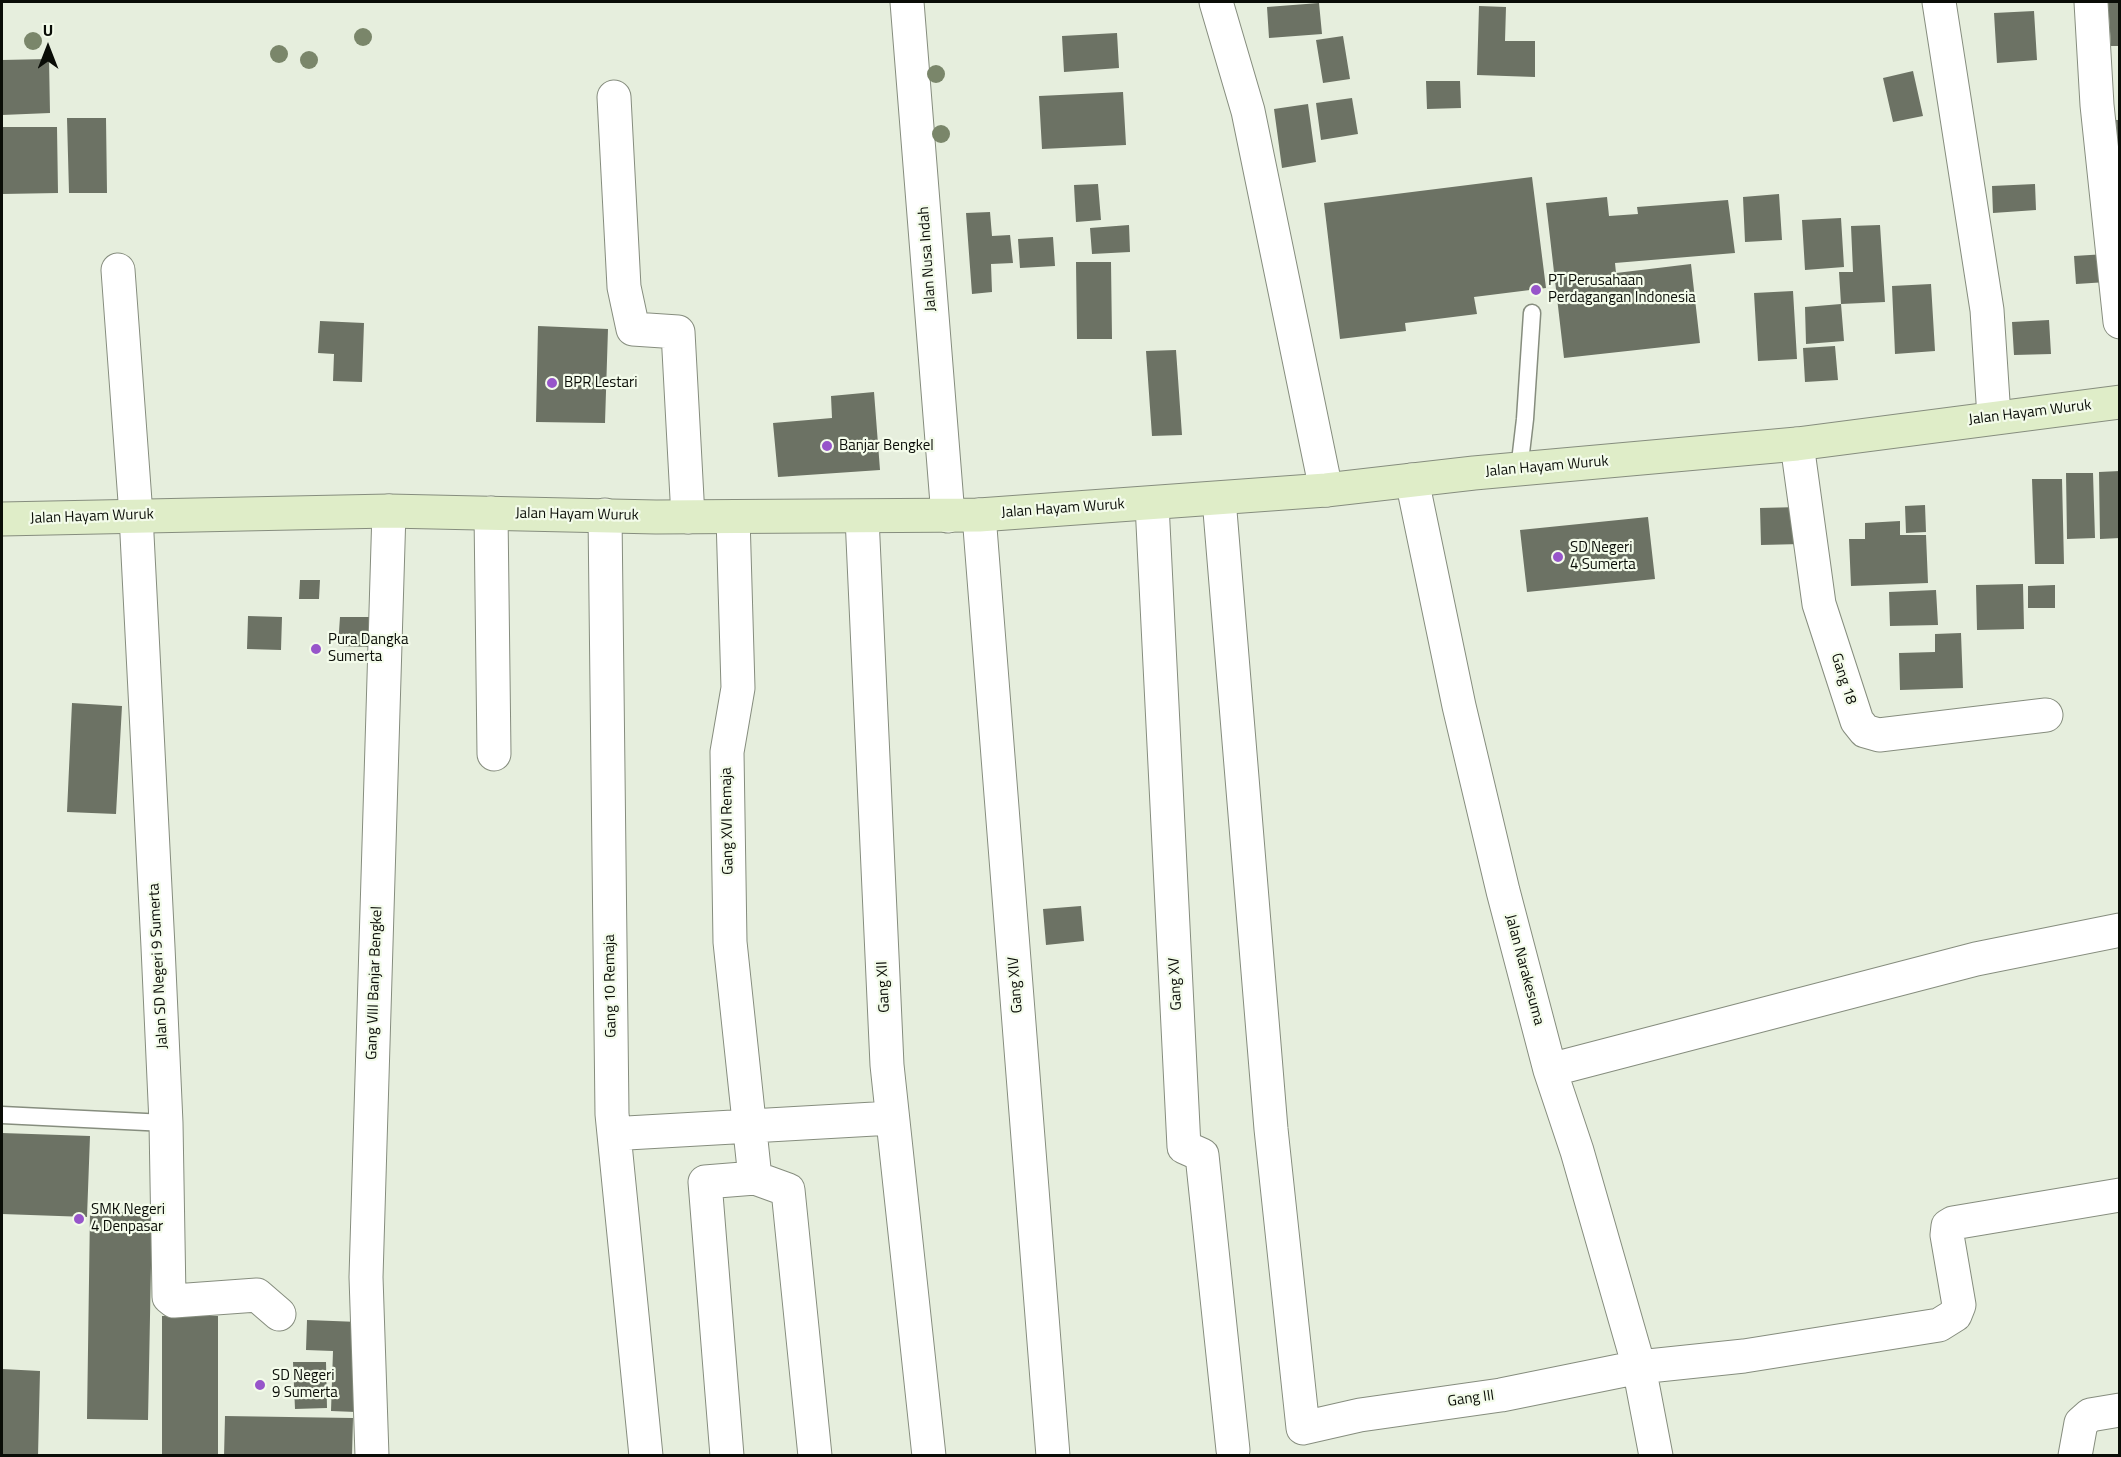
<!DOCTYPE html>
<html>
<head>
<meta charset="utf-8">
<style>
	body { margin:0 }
	#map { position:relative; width:2121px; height:1457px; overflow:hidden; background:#e6eedd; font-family:"Titillium Web",sans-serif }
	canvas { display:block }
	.frame { position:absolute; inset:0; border:3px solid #0a0d07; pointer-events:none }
	.north { position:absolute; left:18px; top:18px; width:60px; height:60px; -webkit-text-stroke:4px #f3fbea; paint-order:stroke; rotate:0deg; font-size:16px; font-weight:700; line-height:24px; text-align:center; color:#0a0d07 }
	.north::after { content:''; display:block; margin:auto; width:21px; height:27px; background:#0a0d07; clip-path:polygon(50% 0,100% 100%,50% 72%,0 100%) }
</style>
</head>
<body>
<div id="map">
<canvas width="2121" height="1457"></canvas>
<div class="frame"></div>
<div class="north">U</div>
</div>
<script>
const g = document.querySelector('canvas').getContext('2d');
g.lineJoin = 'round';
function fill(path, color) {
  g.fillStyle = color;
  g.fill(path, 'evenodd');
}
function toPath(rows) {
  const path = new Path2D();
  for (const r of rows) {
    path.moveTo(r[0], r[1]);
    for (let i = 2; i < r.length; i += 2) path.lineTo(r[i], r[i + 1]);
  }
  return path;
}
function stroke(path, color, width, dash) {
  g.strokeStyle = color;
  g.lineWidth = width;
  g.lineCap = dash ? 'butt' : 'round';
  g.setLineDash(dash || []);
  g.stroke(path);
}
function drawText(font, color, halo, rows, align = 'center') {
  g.font = font + ' "Titillium Web",sans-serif';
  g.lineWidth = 4.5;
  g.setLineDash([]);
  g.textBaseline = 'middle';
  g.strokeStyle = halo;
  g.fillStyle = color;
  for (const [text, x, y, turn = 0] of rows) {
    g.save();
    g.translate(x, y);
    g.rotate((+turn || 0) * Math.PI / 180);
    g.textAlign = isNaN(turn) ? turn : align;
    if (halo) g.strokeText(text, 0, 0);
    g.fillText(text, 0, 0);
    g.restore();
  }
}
const building = toPath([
	[2108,2,2120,2,2120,46,2111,46],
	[1319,3,1322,34,1269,38,1267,7],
	[1479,6,1506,7,1505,41,1535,41,1535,77,1477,75],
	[2034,11,2037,60,1997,63,1994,13],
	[1117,33,1119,68,1064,72,1062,36],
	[1343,36,1350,79,1323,83,1316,40],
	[49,59,50,113,2,115,2,60],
	[1913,71,1923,116,1893,122,1883,78],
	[1426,81,1460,81,1461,108,1427,109],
	[1123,92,1126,145,1042,149,1039,96],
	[1352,98,1358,134,1321,140,1316,103],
	[1308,104,1316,162,1282,168,1274,109],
	[67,118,106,118,107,193,69,193],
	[2116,120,2120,120,2120,148,2118,148],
	[2,127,57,127,58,193,2,194],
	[1532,177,1546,288,1474,297,1477,314,1405,323,1406,331,1340,339,1324,203],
	[1098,184,1101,220,1076,222,1074,185],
	[2035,184,2036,210,1993,213,1992,186],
	[1779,194,1782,240,1745,242,1743,197],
	[1607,197,1609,216,1638,214,1637,207,1728,200,1735,253,1615,263,1616,273,1691,264,1700,343,1564,358,1546,203],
	[990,212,992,236,1010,235,1013,263,991,264,992,292,972,294,966,213],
	[1841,218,1844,267,1805,270,1802,220],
	[1129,225,1130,252,1092,254,1090,228],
	[1880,225,1885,302,1841,304,1839,272,1853,272,1851,226],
	[1053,237,1055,266,1020,268,1018,239],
	[2106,254,2107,282,2076,284,2074,256],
	[1076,262,1111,262,1112,339,1077,339],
	[1931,284,1935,351,1895,354,1892,286],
	[1793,291,1797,359,1758,361,1754,293],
	[1841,304,1844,341,1806,344,1805,307],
	[2049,320,2051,354,2014,355,2012,322],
	[320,321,364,323,362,382,333,381,334,354,318,353],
	[538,326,608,329,605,423,536,422],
	[1835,346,1838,380,1805,382,1803,348],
	[1176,350,1182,435,1152,436,1146,351],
	[874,392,880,470,778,477,773,423,832,418,831,396],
	[2120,471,2120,538,2100,539,2099,472],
	[2066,473,2093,473,2095,538,2067,539],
	[2032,479,2062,479,2064,564,2035,564],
	[1925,505,1926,532,1906,533,1905,506],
	[1800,507,1801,544,1761,545,1760,508],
	[1648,517,1655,579,1527,592,1520,530],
	[1900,521,1900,535,1926,535,1928,583,1851,586,1849,539,1865,539,1865,523],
	[300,580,320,580,319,599,299,599],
	[2023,584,2024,629,1977,630,1976,585],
	[2055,585,2055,608,2028,608,2028,586],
	[1936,590,1938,625,1890,626,1889,592],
	[248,616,282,617,281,650,247,649],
	[340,617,370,617,369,647,338,646],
	[1961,633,1963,688,1900,690,1899,653,1935,652,1935,634],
	[72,703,122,706,116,814,67,812],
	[1081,906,1084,941,1046,945,1043,909],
	[2,1133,90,1136,87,1217,2,1214],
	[90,1211,152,1213,148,1420,87,1419],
	[162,1316,218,1316,218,1456,162,1456],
	[307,1320,359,1322,356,1412,331,1411,333,1351,306,1350],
	[293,1362,326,1362,327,1408,295,1409],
	[2,1369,40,1371,38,1456,2,1456],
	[225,1416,353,1418,352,1456,224,1456]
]);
const service = toPath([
	[1519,470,1525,419,1532,313],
	[2,1115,166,1123]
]);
const minor = toPath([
	[1216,2,1248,111,1326,490],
	[1939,2,1987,310,1994,417],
	[2091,2,2097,105,2120,322],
	[614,97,624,287,633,329,678,332,688,517],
	[118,270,136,515,158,947,166,1123,169,1297,174,1301,257,1295,279,1314],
	[1797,444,1819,604,1857,721,1865,731,1879,735,2046,715],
	[1412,480,1459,706,1503,891,1550,1070,1577,1151,1639,1367,1656,1456],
	[1219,499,1271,1129,1303,1428,1360,1415,1501,1395,1639,1367,1744,1356,1939,1325,1955,1315,1959,1305,1947,1235,1948,1226,1953,1223,2120,1195],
	[1152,504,1184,1147,1202,1155,1233,1450],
	[491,513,494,754],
	[605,515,612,1114,646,1456],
	[979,515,1053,1456],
	[862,517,887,1065,929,1456],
	[1550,1070,1976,959,2120,930],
	[627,1133,892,1118],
	[755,1178,788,1190,815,1456],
	[372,1456,366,1277,389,511],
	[727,1456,705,1182,755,1178,730,942,727,752,738,688,733,517],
	[2075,1456,2081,1423,2090,1415,2120,1410]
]);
const tertiary = toPath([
	[907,2,948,516]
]);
const secondary = toPath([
	[2,519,389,511,656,517,979,515,1326,490,1474,473,1797,444,2120,402]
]);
const trees = [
	[363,37],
	[33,41],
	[279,54],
	[309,60],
	[936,74],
	[941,134]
];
const markers = [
	[1536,290,6,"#9755ca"],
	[552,383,6,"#9755ca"],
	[827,446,6,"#9755ca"],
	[1558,557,6,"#9755ca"],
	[316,649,6,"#9755ca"],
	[79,1219,6,"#9755ca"],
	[260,1385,6,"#9755ca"]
];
const streetNames = [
	["Jalan Nusa Indah",928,259,-94],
	["Jalan Hayam Wuruk",2030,413,-7],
	["Jalan Hayam Wuruk",1547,467,-5],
	["Jalan Hayam Wuruk",1063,509,-4],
	["Jalan Hayam Wuruk",577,515,1],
	["Jalan Hayam Wuruk",92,517,-2],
	["Gang 18",1843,679,72],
	["Gang XVI Remaja",728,821,-91],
	["Jalan SD Negeri 9 Sumerta",159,966,-93],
	["Jalan Narakesuma",1524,970,75],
	["Gang VIII Banjar Bengkel",375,983,-88],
	["Gang XV",1176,984,-93],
	["Gang XIV",1016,985,-94],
	["Gang 10 Remaja",611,986,-91],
	["Gang XII",884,987,-93],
	["Gang III",1471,1399,-8]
];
const poiNames = [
	["PT Perusahaan",1548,281],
	["Perdagangan Indonesia",1548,298],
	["BPR Lestari",564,383],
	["Banjar Bengkel",839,446],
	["SD Negeri",1570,548],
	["4 Sumerta",1570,565],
	["Pura Dangka",328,640],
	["Sumerta",328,657],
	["SMK Negeri",91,1210],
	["4 Denpasar",91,1227],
	["SD Negeri",272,1376],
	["9 Sumerta",272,1393]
];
fill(building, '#6c7264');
stroke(service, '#868d7e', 19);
stroke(minor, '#868d7e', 35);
stroke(tertiary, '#868d7e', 35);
stroke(secondary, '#868d7e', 35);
stroke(service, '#fff', 16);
stroke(minor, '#fff', 33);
stroke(tertiary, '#fff', 33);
stroke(secondary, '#dfedc8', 33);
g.fillStyle = '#7a866a';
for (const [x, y] of trees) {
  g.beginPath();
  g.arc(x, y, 9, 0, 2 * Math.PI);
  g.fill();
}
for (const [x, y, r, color] of markers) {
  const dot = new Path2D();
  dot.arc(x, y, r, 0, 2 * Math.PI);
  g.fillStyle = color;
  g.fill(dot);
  stroke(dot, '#f3fbea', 2);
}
drawText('15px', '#0a0d07', '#f3fbea', streetNames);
drawText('15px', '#0a0d07', '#f3fbea', poiNames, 'left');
</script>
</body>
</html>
